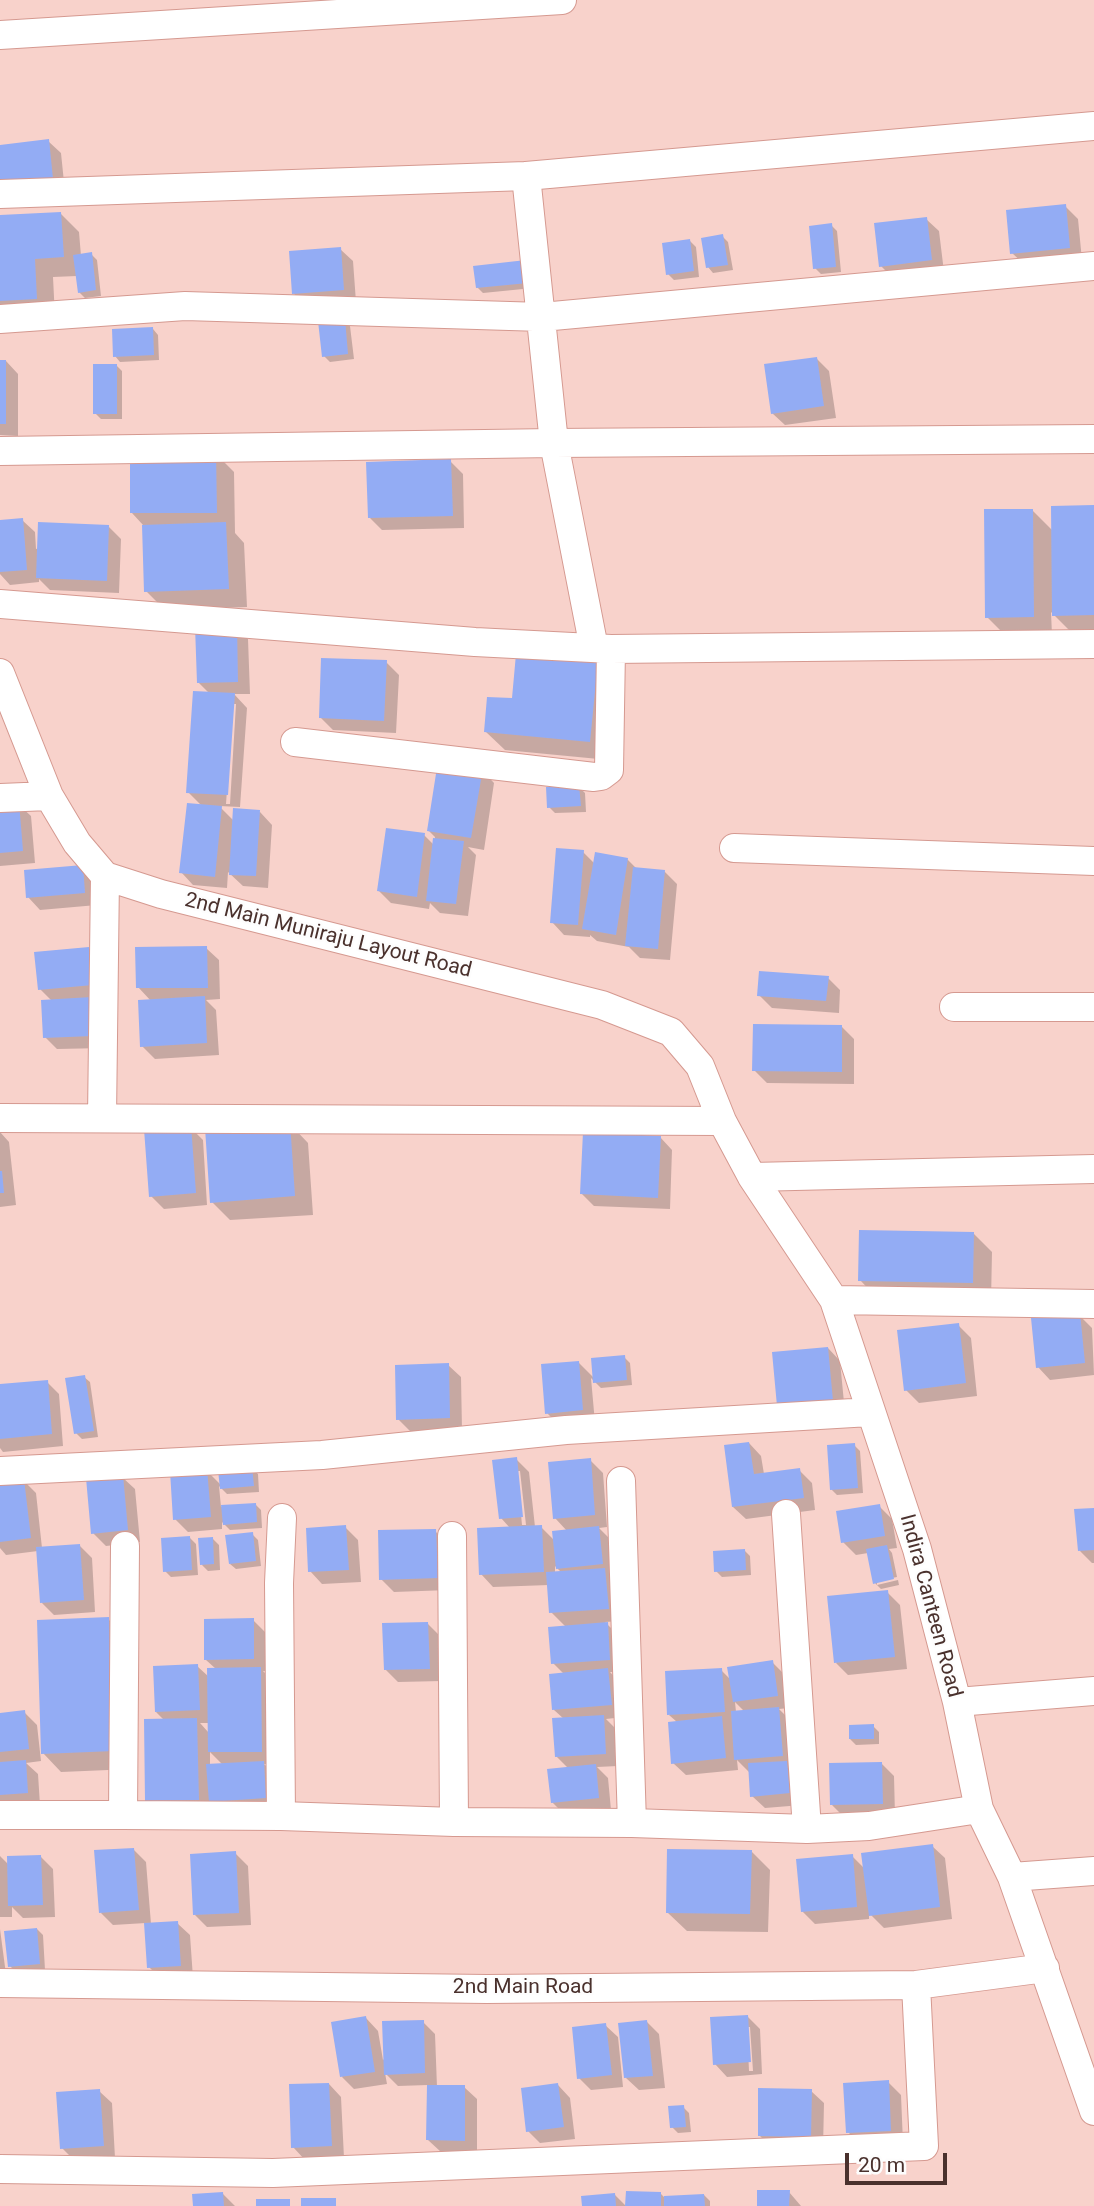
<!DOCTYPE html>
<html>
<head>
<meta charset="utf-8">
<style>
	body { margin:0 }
	#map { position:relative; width:1094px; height:2206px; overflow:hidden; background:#f8d2cb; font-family:Roboto,sans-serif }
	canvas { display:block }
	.scale { position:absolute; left:845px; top:2153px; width:102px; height:32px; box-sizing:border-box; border:4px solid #4a312d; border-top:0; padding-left:9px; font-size:21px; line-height:24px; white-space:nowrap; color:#4a312d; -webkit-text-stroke:5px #fdfdfd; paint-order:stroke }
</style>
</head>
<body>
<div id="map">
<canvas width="1094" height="2206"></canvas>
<div class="scale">20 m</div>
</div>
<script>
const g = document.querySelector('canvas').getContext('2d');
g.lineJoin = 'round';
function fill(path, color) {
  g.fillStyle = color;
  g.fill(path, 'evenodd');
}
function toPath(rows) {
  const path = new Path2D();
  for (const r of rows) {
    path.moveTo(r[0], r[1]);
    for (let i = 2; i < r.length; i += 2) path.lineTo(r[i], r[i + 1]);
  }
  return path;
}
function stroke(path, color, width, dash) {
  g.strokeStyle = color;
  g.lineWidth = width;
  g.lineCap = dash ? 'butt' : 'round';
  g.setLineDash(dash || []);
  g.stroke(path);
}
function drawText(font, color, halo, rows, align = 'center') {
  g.font = font + ' Roboto,sans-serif';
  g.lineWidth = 5;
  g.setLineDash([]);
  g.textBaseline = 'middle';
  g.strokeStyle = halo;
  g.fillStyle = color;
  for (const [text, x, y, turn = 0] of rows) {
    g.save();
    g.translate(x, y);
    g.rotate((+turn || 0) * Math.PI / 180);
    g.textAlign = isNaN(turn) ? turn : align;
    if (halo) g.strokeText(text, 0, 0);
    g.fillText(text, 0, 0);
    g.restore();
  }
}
const shadow = toPath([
	[48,141,61,153,65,192,0,146],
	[1065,206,1078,219,1082,260,1025,265,1012,253],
	[61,214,79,232,81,256,91,254,97,260,101,296,85,298,79,292,77,276,53,277,55,317,0,320,0,217],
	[926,219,939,231,944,272,894,279,881,266],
	[831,225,837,231,841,272,821,274,815,268],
	[722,236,728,242,733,270,713,273,708,267],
	[690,241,696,247,699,277,674,280,668,274],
	[340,249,353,261,356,302,306,305,293,293],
	[525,262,533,288,483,293,477,287],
	[344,320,350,326,354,359,330,362,324,356],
	[153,329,158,335,159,360,120,362,115,356],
	[817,359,829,371,836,418,785,425,772,413],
	[0,361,6,361,18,374,18,436,0,435],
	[116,365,122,371,122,419,101,419,95,413],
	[216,454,234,472,235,533,244,543,247,607,165,610,146,591,143,525,132,513],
	[450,461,463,474,464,528,382,530,370,518],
	[1094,507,1094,633,1073,634,1051,612,1052,635,1006,636,987,617,1032,510,1053,531],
	[22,520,35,532,36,549,108,526,121,539,119,593,50,590,39,579,39,582,10,585,0,574,0,522],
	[236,627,248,639,250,694,234,694,247,708,240,807,219,806,234,821,260,812,272,825,268,888,243,886,228,872,227,888,193,885,181,872,202,806,188,792,210,694,198,682],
	[233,704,236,704,230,804,226,804],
	[386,662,399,675,396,733,333,730,321,718],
	[597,663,609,760,505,750,486,732,513,700],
	[482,770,494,783,484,850,468,847,476,855,468,916,440,913,430,903,429,909,391,903,379,891,424,835,434,845,435,837,429,831],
	[579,787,585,793,586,812,555,813,549,807],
	[18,804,31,816,35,863,0,866,0,805],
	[583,852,595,864,627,859,637,869,664,871,677,884,670,960,640,958,629,947,597,941,590,935,590,937,564,935,552,922],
	[82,867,95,880,97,905,40,910,28,897],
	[89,948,101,961,105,1048,57,1049,45,1037,52,1001,40,989],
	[206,948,219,960,220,999,206,1000,216,1010,219,1055,155,1059,142,1046,151,1001,138,987],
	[828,978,840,990,839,1013,772,1008,759,995],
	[842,1027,854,1039,854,1084,767,1083,754,1070],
	[290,1124,308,1143,313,1215,230,1220,212,1202],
	[190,1127,203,1140,207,1205,164,1209,151,1196],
	[0,1132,9,1142,16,1205,0,1207],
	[660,1137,672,1150,670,1209,594,1206,581,1193],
	[974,1234,992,1252,991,1301,878,1299,860,1280],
	[1079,1315,1092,1328,1094,1375,1050,1380,1038,1367],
	[958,1325,971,1338,977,1396,919,1403,906,1390],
	[828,1348,840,1361,845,1413,791,1418],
	[624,1357,630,1363,632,1385,601,1388,591,1378,595,1423,560,1426,547,1413,579,1363,595,1379],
	[448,1365,461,1377,462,1430,411,1432,398,1419],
	[84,1377,90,1382,98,1437,82,1439,76,1433],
	[47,1382,59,1394,63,1446,3,1452,0,1448,0,1386],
	[749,1443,761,1456,764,1474,799,1470,812,1483,815,1510,746,1519,733,1507],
	[854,1445,860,1451,863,1493,837,1495,831,1489],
	[516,1459,529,1472,535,1527,541,1527,555,1541,567,1531,555,1518,590,1460,603,1473,607,1527,599,1528,611,1540,620,1621,605,1622,620,1637,622,1672,610,1672,620,1683,624,1717,606,1719,616,1729,618,1766,597,1767,608,1778,611,1810,565,1815,552,1802,568,1768,556,1756,564,1719,554,1710,564,1674,553,1663,566,1627,551,1612,549,1585,493,1587,481,1574,510,1528,501,1518],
	[517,1471,520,1471,526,1525,522,1525],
	[555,1566,562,1573,555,1573],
	[252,1468,258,1474,259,1492,227,1494,219,1486,221,1507,255,1504,261,1510,262,1528,230,1530,222,1522,222,1529,188,1532,175,1519,206,1470,221,1485],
	[122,1477,135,1489,140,1542,106,1546,93,1533],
	[23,1480,36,1493,42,1548,79,1545,92,1558,95,1612,54,1615,42,1603,38,1551,6,1555,0,1548,0,1483],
	[879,1506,892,1519,897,1548,889,1549,892,1553,897,1577,877,1581,877,1585,898,1580,899,1585,881,1589,875,1583,868,1553,856,1555,843,1542],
	[1094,1509,1094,1563,1092,1563,1080,1551],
	[345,1527,358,1540,361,1582,322,1584,310,1571],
	[435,1531,448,1544,449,1590,394,1592,381,1579],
	[252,1534,258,1540,261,1566,236,1569,230,1564],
	[190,1538,196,1544,198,1575,171,1577,165,1571],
	[213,1539,219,1545,220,1570,208,1571,202,1565],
	[744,1550,750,1556,751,1575,722,1577,716,1571],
	[887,1592,900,1605,907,1669,848,1675,836,1663],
	[108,1619,127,1638,132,1769,61,1772,43,1753],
	[253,1620,266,1633,266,1671,263,1671,273,1681,274,1764,264,1764,276,1775,278,1810,159,1813,147,1800,165,1721,156,1712,197,1666,209,1677,216,1669,206,1660],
	[200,1723,209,1723,209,1733],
	[210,1752,223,1765,210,1766],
	[428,1624,440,1636,442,1681,398,1682,385,1669],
	[772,1662,785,1675,789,1708,779,1709,791,1721,802,1805,765,1808,752,1796,749,1772,737,1760,738,1770,686,1775,673,1763,677,1722,669,1715,721,1670,731,1680],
	[735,1702,745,1712,736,1712],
	[24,1712,37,1725,41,1761,26,1763,38,1774,40,1805,0,1808,0,1715],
	[873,1726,879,1732,879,1744,856,1745,850,1739],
	[881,1763,894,1776,895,1816,844,1817,832,1805],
	[932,1846,945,1858,952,1919,884,1928,869,1913,869,1919,815,1924,802,1911,852,1856,865,1869],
	[133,1849,146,1862,151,1924,177,1923,190,1935,193,1978,162,1980,149,1967,146,1923,113,1925,101,1913],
	[751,1851,770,1870,768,1932,687,1931,668,1913],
	[235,1853,248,1866,251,1925,207,1927,195,1915],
	[0,1856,9,1865,41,1857,53,1869,55,1917,23,1918,12,1907,12,1917,0,1917],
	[0,1929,7,1982,0,1983],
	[37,1929,43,1935,45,1970,16,1972,10,1966],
	[747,2016,760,2029,762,2074,727,2077,715,2064],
	[747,2027,750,2027,753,2071,749,2071],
	[366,2018,378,2031,383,2060,423,2022,435,2034,437,2087,464,2087,477,2099,477,2153,441,2152,428,2140,428,2085,398,2086,385,2073,387,2084,354,2089,342,2077],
	[647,2022,659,2034,665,2088,639,2090,626,2078],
	[605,2025,618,2037,623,2087,591,2090,579,2078],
	[888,2082,901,2095,903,2143,861,2145,848,2132],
	[329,2084,341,2097,344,2158,305,2160,293,2147],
	[558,2085,570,2098,575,2139,540,2143,528,2131],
	[99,2091,112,2103,115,2158,74,2160,62,2148],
	[811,2091,824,2103,823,2149,772,2148,760,2136],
	[683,2107,689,2113,691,2132,678,2133,672,2127],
	[789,2192,801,2206,759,2206],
	[223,2194,235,2206,195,2206],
	[661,2194,664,2197,704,2195,710,2201,710,2206,627,2206],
	[615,2195,626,2206,583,2206]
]);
const building = toPath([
	[49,139,53,179,0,186,0,145],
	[1066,204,1070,248,1010,254,1006,210],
	[61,212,64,257,35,259,37,299,0,301,0,215],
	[927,217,932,260,879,267,874,223],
	[832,223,836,267,813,269,809,226],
	[723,234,728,265,706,268,701,238],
	[690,239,694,271,666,275,662,243],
	[341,247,344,290,292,294,289,251],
	[92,252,96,290,78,293,73,255],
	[526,260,528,283,476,288,473,266],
	[345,319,348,354,322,357,318,321],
	[153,327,154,355,113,357,112,329],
	[817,357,824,406,771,414,764,364],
	[0,360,6,360,6,424,0,424],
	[93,364,117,364,117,414,93,414],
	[216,452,217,513,130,513,130,453],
	[451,459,453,516,368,518,366,462],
	[1094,505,1094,615,1052,616,1051,506],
	[984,509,1033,509,1034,617,985,618],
	[23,518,27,570,0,572,0,520],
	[38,522,109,525,107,581,36,578],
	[226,522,229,589,144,592,142,525],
	[237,625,238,682,197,683,195,626],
	[516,654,598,661,590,742,484,732,487,697,512,698],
	[321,658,387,660,384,721,319,718],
	[193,691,235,693,228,795,186,793],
	[438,761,483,768,471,838,427,831],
	[579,785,581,806,547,808,546,787],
	[19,802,23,851,0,853,0,804],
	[187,803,222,806,215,877,179,873],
	[233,808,260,810,256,876,229,875],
	[386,828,425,833,417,897,377,891],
	[433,838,464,841,456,904,426,901],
	[556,848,584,850,578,925,550,923],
	[595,852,628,858,616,935,582,929],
	[83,865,85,893,26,898,24,870],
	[633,867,665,870,658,949,625,946],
	[207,946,208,988,136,988,135,947],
	[89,947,93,985,38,990,34,952],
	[759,971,829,976,826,1001,757,996],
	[205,996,207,1043,140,1047,138,1000],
	[92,997,93,1036,43,1038,41,1000],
	[753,1024,842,1025,842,1072,752,1071],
	[290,1122,295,1196,210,1203,205,1128],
	[191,1125,196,1193,149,1197,144,1129],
	[583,1132,661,1136,658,1198,580,1194],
	[0,1171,2,1171,4,1193,0,1193],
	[859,1230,974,1232,973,1283,858,1281],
	[1080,1313,1085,1363,1036,1368,1031,1318],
	[959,1323,966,1383,904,1391,897,1330],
	[828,1347,833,1401,777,1406,772,1352],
	[625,1355,627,1380,593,1383,591,1358],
	[579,1361,583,1410,545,1414,541,1364],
	[449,1363,450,1418,396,1420,395,1365],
	[85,1375,94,1431,74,1434,65,1378],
	[48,1380,52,1434,0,1439,0,1384],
	[749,1442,754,1474,800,1468,804,1498,732,1507,724,1445],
	[855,1443,858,1488,830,1490,827,1445],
	[517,1457,523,1517,499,1519,492,1460],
	[591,1458,595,1515,553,1519,548,1462],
	[252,1466,254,1486,220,1489,218,1470],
	[207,1468,211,1517,173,1520,170,1471],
	[123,1475,128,1530,91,1534,86,1478],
	[24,1479,31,1538,0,1542,0,1482],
	[256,1503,257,1522,223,1525,221,1505],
	[880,1504,885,1536,841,1543,836,1511],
	[1094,1508,1094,1550,1078,1551,1074,1509],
	[346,1525,349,1570,308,1572,306,1528],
	[542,1525,544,1572,479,1575,477,1528],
	[599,1526,603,1564,556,1569,552,1531],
	[436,1529,438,1578,379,1580,378,1530],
	[253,1532,256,1561,229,1564,225,1535],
	[190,1536,192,1570,163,1572,161,1538],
	[213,1537,214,1564,200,1565,198,1538],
	[80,1544,84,1600,40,1603,36,1547],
	[887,1545,894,1579,873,1584,866,1549],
	[745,1549,746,1570,714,1572,713,1551],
	[605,1568,609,1609,549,1613,546,1572],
	[888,1590,895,1657,834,1663,827,1596],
	[109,1617,114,1751,41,1754,37,1620],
	[254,1618,254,1659,204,1660,204,1619],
	[428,1622,430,1669,384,1670,382,1623],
	[608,1622,610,1660,551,1664,548,1627],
	[773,1660,778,1696,733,1702,727,1667],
	[198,1664,200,1710,155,1712,153,1666],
	[261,1667,262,1752,208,1752,207,1668],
	[608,1668,612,1705,552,1710,549,1674],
	[722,1668,725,1712,667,1715,665,1671],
	[779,1707,783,1756,734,1760,731,1711],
	[25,1710,29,1749,0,1752,0,1713],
	[604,1715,606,1754,555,1757,552,1718],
	[722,1716,726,1758,671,1764,668,1722],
	[197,1718,199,1800,145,1801,144,1719],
	[874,1724,874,1739,849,1739,849,1725],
	[26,1760,28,1793,0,1795,0,1762],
	[264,1761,266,1798,209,1802,206,1764],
	[787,1761,790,1793,750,1797,748,1763],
	[882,1762,883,1804,830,1805,829,1763],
	[596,1764,599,1798,551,1803,547,1769],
	[933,1844,940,1907,869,1916,861,1853],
	[134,1848,139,1910,99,1913,94,1850],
	[667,1849,752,1850,750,1914,666,1913],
	[236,1851,239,1913,193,1915,190,1854],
	[853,1854,857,1907,801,1912,796,1859],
	[41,1855,43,1905,8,1906,7,1856],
	[178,1921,181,1966,147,1968,144,1923],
	[37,1928,40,1964,8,1967,4,1931],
	[748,2015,751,2062,713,2065,710,2017],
	[366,2016,375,2072,340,2077,331,2022],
	[424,2020,425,2073,384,2075,382,2021],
	[647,2020,653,2076,624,2078,618,2023],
	[606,2023,612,2075,577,2079,572,2027],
	[889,2080,891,2131,846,2133,843,2083],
	[329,2083,332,2146,291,2148,289,2084],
	[558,2083,564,2127,526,2132,521,2088],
	[427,2085,465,2085,465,2141,426,2140],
	[758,2088,812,2089,811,2137,758,2136],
	[100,2089,104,2146,60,2149,56,2092],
	[684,2105,686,2127,670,2128,668,2106],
	[757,2190,790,2190,789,2206,757,2206],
	[626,2191,661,2192,661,2206,625,2206],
	[223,2192,224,2206,193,2206,192,2194],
	[615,2193,616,2206,582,2206,581,2196],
	[704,2194,705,2206,664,2206,664,2196],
	[301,2198,336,2198,336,2206,301,2206],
	[256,2199,290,2199,290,2206,256,2206]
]);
const minor = toPath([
	[0,35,562,0],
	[526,176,554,443,594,648],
	[0,194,526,176,1094,126],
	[0,319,185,306,542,317,1094,266],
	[0,451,554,443,1094,439],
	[0,604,475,642,611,649,1094,644],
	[0,673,49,796,77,843,105,876,161,894,602,1005,671,1032,700,1066,722,1121,752,1177,834,1300,917,1549,957,1702,979,1809,1012,1877,1094,2111],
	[295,742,594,777,601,776,609,770,611,649],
	[0,798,49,796],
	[734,848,1094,861],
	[954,1007,1094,1007],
	[0,1118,722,1121],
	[102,1118,105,876],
	[752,1177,1094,1169],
	[834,1300,1094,1304],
	[0,1471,322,1455,566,1430,870,1412],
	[621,1481,632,1823],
	[786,1514,807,1829],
	[452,1536,454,1822],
	[957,1702,1094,1691],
	[0,1815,123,1815,125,1546],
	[123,1815,281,1816,454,1822,632,1823,807,1829,869,1826,979,1809],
	[281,1816,279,1583,282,1518],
	[1012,1877,1094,1871],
	[0,1983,487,1989,916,1985,1045,1968],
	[0,2169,273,2173,924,2146,916,1985]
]);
const streetNames = [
	["2nd Main Muniraju Layout Road",328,936,14],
	["Indira Canteen Road",930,1606,75],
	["2nd Main Road",523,1988]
];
fill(shadow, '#0003');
fill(building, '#93acf4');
stroke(minor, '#d59990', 30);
stroke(minor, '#fff', 28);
drawText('21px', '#4a312d', '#fdfdfd', streetNames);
</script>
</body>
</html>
